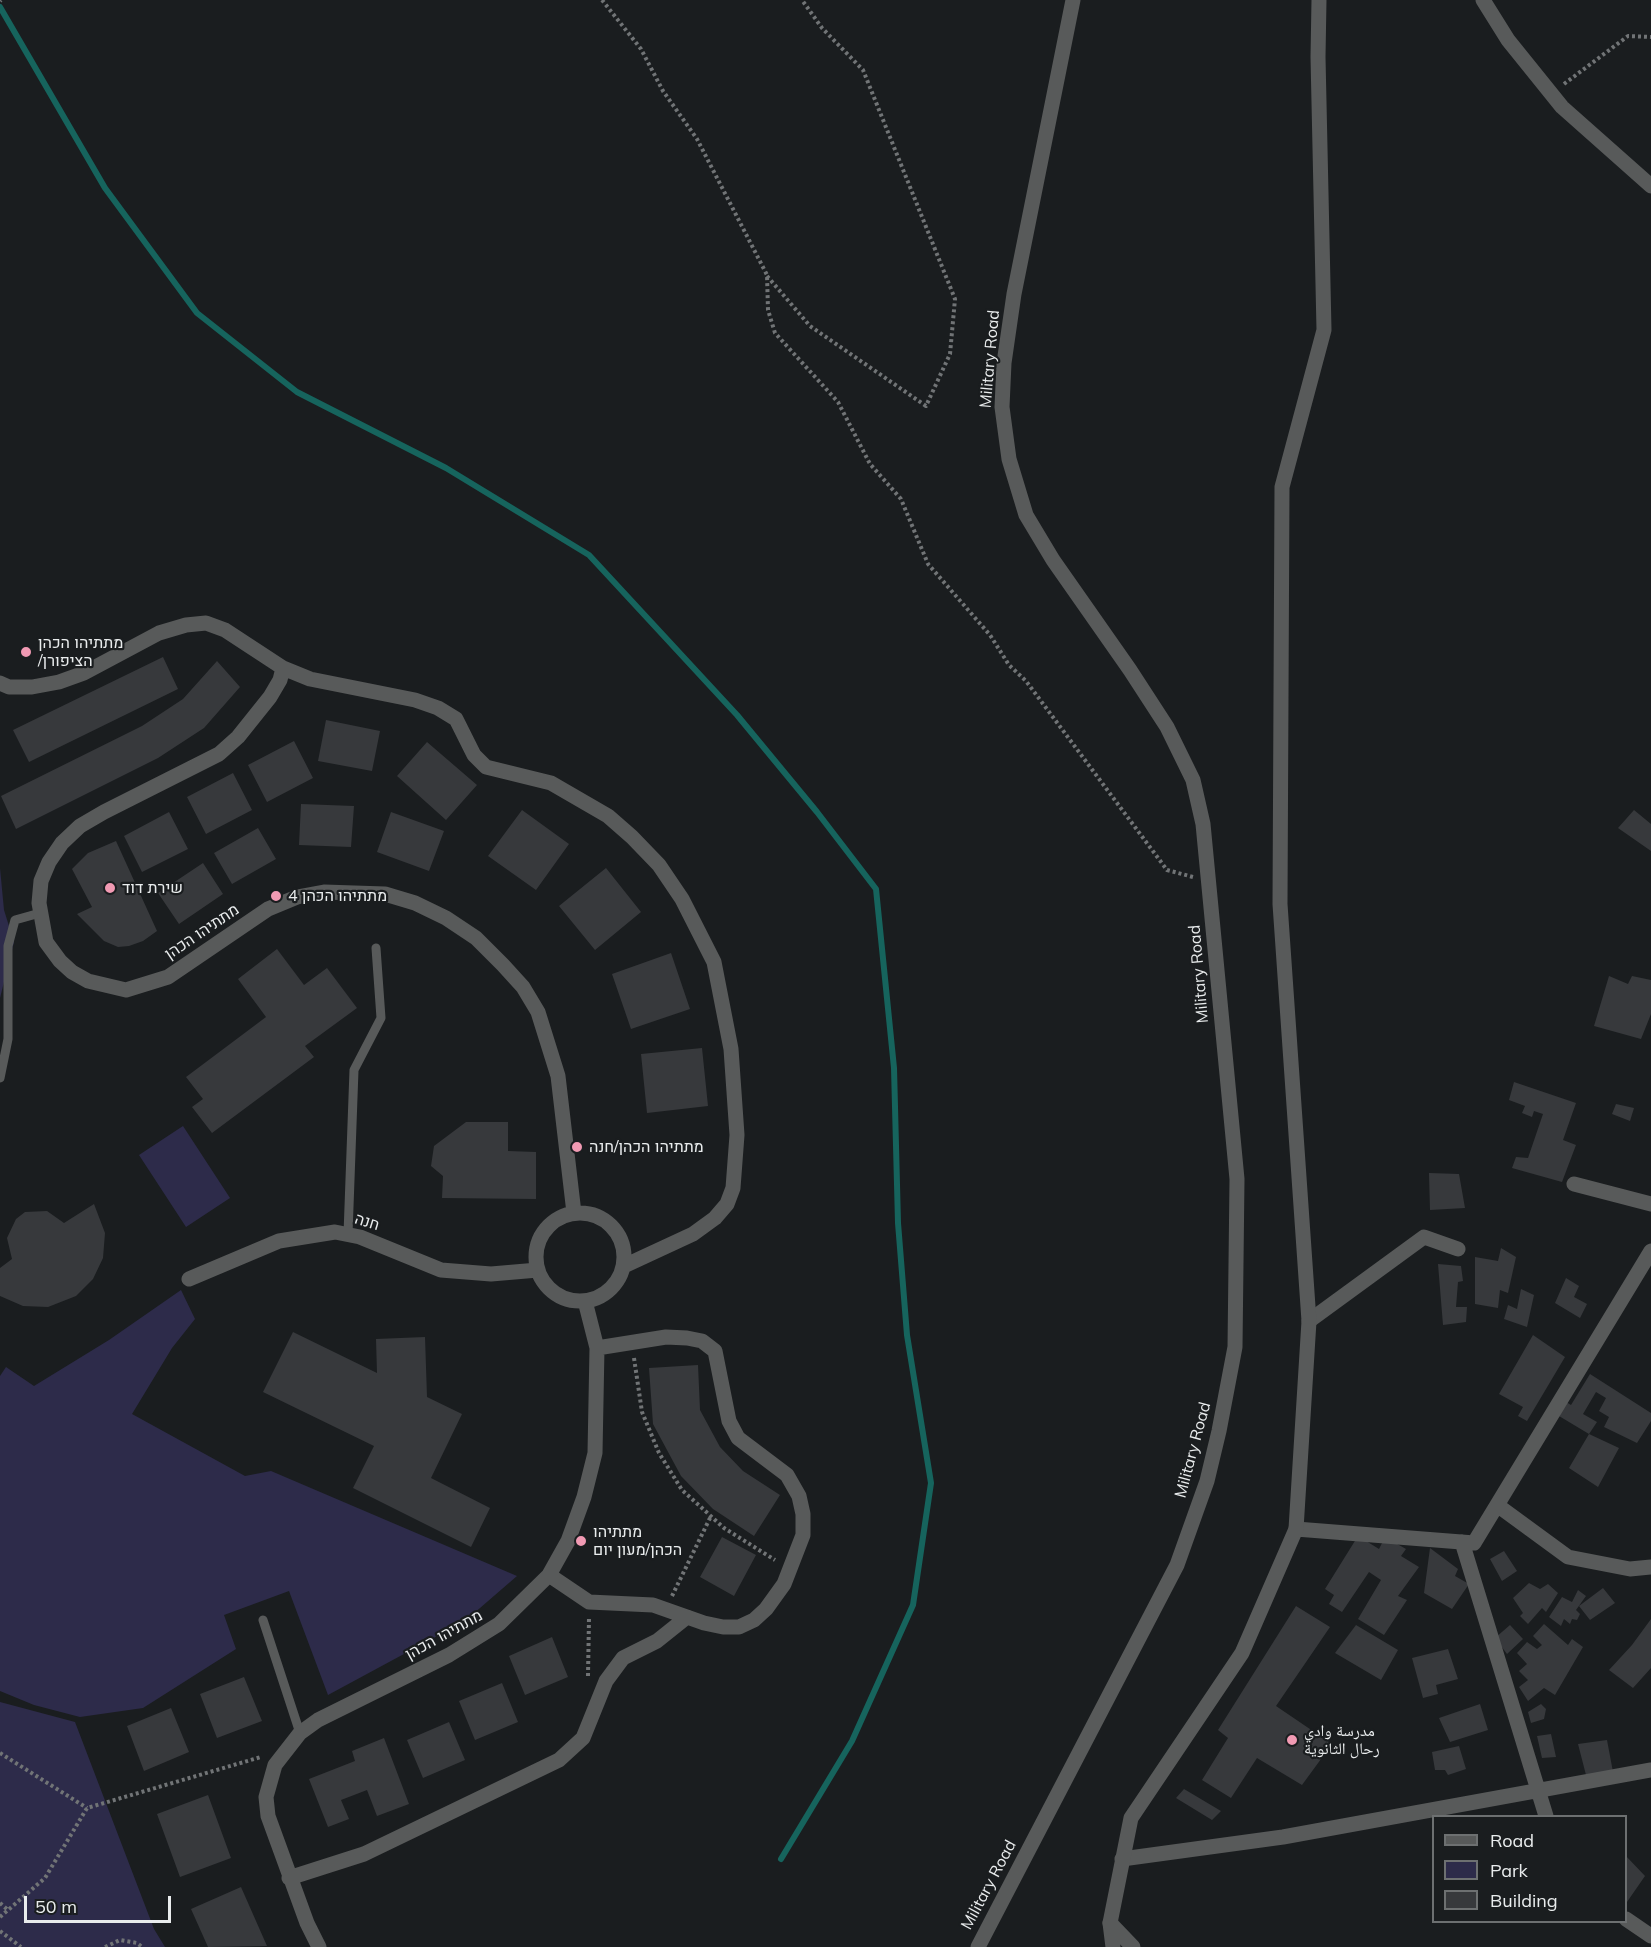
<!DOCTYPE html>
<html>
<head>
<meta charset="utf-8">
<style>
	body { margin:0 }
	#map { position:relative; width:1651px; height:1947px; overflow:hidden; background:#1a1d1f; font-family:Mulish,sans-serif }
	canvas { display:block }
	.legend { position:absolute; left:1432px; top:1815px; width:195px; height:108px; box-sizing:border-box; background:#1a1d1f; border:2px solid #6d7071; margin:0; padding:8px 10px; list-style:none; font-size:18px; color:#e9eced }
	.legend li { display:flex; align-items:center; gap:12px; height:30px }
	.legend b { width:30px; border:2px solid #6d7071 }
	.scale { position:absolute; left:24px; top:1896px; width:147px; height:27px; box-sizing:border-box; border:3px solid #e9eced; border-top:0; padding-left:8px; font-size:18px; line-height:21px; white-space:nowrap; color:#e9eced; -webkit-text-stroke:4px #1a1d1f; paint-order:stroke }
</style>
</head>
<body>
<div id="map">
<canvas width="1651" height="1947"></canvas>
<ul class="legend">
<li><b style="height:8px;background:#585a5a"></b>Road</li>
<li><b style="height:16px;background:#2d2b4a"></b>Park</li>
<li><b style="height:16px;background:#37393c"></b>Building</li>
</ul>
<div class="scale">50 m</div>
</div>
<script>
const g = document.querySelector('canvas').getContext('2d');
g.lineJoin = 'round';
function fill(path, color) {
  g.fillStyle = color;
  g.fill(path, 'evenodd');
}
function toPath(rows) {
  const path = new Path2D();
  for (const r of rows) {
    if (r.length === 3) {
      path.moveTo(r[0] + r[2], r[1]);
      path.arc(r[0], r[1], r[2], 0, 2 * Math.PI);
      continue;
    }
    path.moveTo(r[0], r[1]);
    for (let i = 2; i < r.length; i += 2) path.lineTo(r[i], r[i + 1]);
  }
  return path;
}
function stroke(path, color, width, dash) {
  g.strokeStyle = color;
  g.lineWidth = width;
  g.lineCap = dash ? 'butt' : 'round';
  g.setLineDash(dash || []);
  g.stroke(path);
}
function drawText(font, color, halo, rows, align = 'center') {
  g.font = font + ' Mulish,"Noto Naskh Arabic",Heebo,sans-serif';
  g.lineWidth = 4.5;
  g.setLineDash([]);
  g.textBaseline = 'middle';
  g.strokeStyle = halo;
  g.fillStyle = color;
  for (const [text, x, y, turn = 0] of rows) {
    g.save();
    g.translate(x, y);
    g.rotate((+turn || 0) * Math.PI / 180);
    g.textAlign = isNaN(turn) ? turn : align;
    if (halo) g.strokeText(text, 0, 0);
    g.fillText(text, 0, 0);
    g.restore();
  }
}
const green = toPath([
	[0,868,4,910,14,942,0,998],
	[183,1126,230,1198,186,1227,139,1155],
	[181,1290,195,1319,172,1348,132,1414,245,1476,271,1471,517,1576,465,1621,328,1695,289,1591,224,1615,236,1649,143,1708,80,1717,34,1705,0,1691,0,1376,6,1367,34,1386,109,1340],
	[0,1702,75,1722,154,1929,165,1947,0,1947]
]);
const stream = toPath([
	[0,7,105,188,197,313,297,392,446,468,589,555,737,715,817,812,876,889,894,1068,898,1223,907,1335,931,1483,913,1605,852,1741,781,1859]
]);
const building = toPath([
	[163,657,178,689,29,762,13,730],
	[217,661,240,687,204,728,158,758,16,829,1,796,142,726,183,699],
	[326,720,380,731,372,771,318,761],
	[294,741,313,778,267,802,248,765],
	[427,742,477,785,446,820,397,776],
	[233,773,252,810,206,834,187,797],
	[301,804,354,806,351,847,299,845],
	[522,810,569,844,536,890,488,856],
	[1634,810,1651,824,1651,851,1618,828],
	[169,812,188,849,142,872,124,836],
	[391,812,444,831,429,871,377,852],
	[258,828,276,859,232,884,214,853],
	[116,841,157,931,143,941,129,946,118,947,104,941,77,914,92,907,72,869,88,853],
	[203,863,223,894,179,924,158,893],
	[606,868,641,912,595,950,559,906],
	[277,949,304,985,327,968,357,1008,305,1046,314,1057,212,1133,192,1107,203,1099,186,1077,266,1017,238,979],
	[671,953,690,1009,631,1029,612,974],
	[1609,976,1628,984,1632,976,1651,980,1651,1014,1641,1039,1594,1026],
	[702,1048,708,1106,647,1113,641,1054],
	[1514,1082,1576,1103,1563,1140,1576,1145,1562,1182,1512,1168,1516,1157,1528,1158,1543,1114,1534,1111,1532,1117,1522,1113,1525,1106,1509,1100],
	[1616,1104,1634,1108,1630,1121,1612,1114],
	[466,1122,508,1122,508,1151,536,1152,536,1199,442,1198,443,1176,431,1166,434,1146],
	[1429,1173,1459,1174,1465,1208,1430,1210],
	[94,1204,105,1233,103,1258,93,1279,76,1296,48,1307,23,1306,0,1296,0,1268,12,1259,7,1238,16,1219,25,1212,47,1211,64,1223],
	[1501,1248,1516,1257,1508,1293,1500,1290,1498,1308,1475,1304,1475,1257,1498,1261],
	[1438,1264,1461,1266,1463,1281,1458,1282,1456,1307,1467,1307,1466,1322,1443,1325],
	[1566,1278,1579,1286,1574,1297,1587,1304,1580,1318,1555,1303],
	[1521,1289,1534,1295,1527,1327,1504,1319,1508,1305,1517,1309],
	[293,1332,377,1373,376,1339,425,1337,427,1397,462,1414,431,1478,490,1508,471,1547,353,1488,374,1446,263,1392],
	[1533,1335,1565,1357,1527,1421,1518,1416,1523,1407,1499,1394],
	[698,1365,700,1410,720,1447,743,1471,780,1495,754,1536,713,1509,681,1476,653,1424,649,1368],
	[1590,1374,1651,1413,1651,1421,1637,1443,1604,1427,1609,1417,1599,1411,1606,1398,1596,1392,1583,1414,1597,1422,1589,1434,1559,1416,1566,1402,1571,1405],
	[1589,1434,1619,1448,1598,1487,1569,1468],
	[1358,1536,1379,1549,1385,1537,1406,1549,1401,1556,1419,1567,1398,1596,1407,1600,1384,1635,1358,1619,1381,1580,1369,1572,1342,1612,1329,1604,1334,1595,1325,1589],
	[722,1537,756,1555,734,1596,700,1577],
	[1430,1548,1458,1569,1455,1576,1469,1584,1452,1609,1424,1593],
	[1504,1551,1517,1571,1502,1581,1490,1559],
	[1529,1583,1540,1589,1548,1584,1558,1593,1546,1612,1542,1608,1528,1624,1520,1616,1523,1613,1513,1598],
	[1603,1588,1615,1603,1590,1620,1579,1606],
	[1578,1590,1586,1596,1576,1610,1580,1614,1577,1620,1572,1619,1570,1624,1564,1619,1561,1626,1549,1617,1562,1597,1572,1602],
	[1296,1606,1330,1627,1276,1706,1332,1744,1302,1785,1257,1758,1231,1798,1202,1780,1228,1738,1218,1730],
	[1651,1619,1651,1668,1633,1688,1609,1670,1632,1645],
	[1544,1624,1568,1645,1572,1639,1583,1647,1555,1695,1544,1688,1528,1701,1519,1687,1528,1680,1519,1671,1527,1664,1517,1653,1527,1642,1537,1649,1542,1645,1533,1636],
	[1356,1625,1398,1650,1381,1680,1335,1653],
	[1510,1625,1523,1639,1507,1654,1495,1638],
	[552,1637,568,1677,525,1695,509,1656],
	[1448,1649,1458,1679,1436,1685,1438,1694,1423,1698,1412,1658],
	[244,1677,262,1721,217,1738,200,1694],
	[502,1683,518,1722,475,1740,459,1701],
	[1480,1704,1488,1730,1450,1742,1439,1718],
	[1541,1704,1546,1709,1544,1719,1531,1723,1528,1712],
	[171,1708,189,1752,144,1771,127,1726],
	[449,1722,465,1760,423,1778,407,1740],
	[1551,1734,1556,1757,1542,1758,1537,1736],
	[384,1738,409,1804,377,1816,367,1790,341,1800,349,1819,328,1827,309,1779,355,1761,352,1751],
	[1607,1740,1613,1772,1586,1775,1578,1744],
	[1459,1746,1466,1769,1448,1775,1445,1770,1435,1770,1432,1752],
	[1184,1789,1221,1811,1212,1820,1176,1798],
	[208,1795,231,1858,180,1877,157,1814],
	[1626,1856,1645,1876,1627,1902,1626,1901],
	[241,1887,267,1946,208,1947,191,1909]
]);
const path = toPath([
	[602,0,641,49,663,91,697,139,767,275,768,310,775,333,838,402,870,464,901,499,928,564,990,635,1009,665,1026,681,1167,870,1193,877],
	[0,1,1,0],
	[1564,84,1628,36,1651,37],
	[767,276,810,326,926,406,950,354,955,299,863,70,822,28,802,0],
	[634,1358,642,1412,659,1453,682,1490,724,1528,775,1560],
	[672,1596,711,1516],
	[588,1676,589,1618],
	[0,1753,87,1808],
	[0,1903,8,1910],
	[0,1917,45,1878,87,1808,261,1757],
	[0,1931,21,1947],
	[105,1947,120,1940,137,1943,142,1947]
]);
const service = toPath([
	[0,1078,8,1039,8,946,15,920,40,913],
	[348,1234,354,1070,381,1018,376,948],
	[263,1620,300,1733]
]);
const minor = toPath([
	[1483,0,1508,40,1562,107,1651,186],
	[283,668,280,680,270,697,238,737,219,754,104,812,80,826,62,843,49,862,41,881,39,903,46,942,60,961,72,972,88,981,126,990,168,977,268,909,297,897,324,892,385,894,415,903,446,918,476,938,503,965,523,987,538,1012,558,1076,574,1213],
	[0,683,9,687,32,687,59,682,84,673,159,633,186,625,206,623,225,630,283,668,310,679,415,700,438,708,456,719,474,755,486,767,551,783,608,816,632,837,659,865,682,899,714,962,731,1049,737,1135,733,1188,727,1204,715,1218,693,1234,624,1266],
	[1574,1184,1651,1204],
	[580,1257,44],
	[189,1279,279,1241,335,1232,360,1237,441,1270,491,1274,538,1270],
	[1309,1321,1424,1237,1458,1249],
	[1497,1505,1568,1557,1630,1569,1651,1567],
	[1296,1529,1474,1543,1651,1251],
	[1462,1542,1546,1816],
	[549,1575,589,1602,653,1605,704,1623,723,1627,739,1627,754,1620,766,1609,784,1584,803,1535,803,1514,799,1496,787,1475,738,1438,729,1421,715,1351,702,1341,687,1338,666,1337,597,1348],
	[1122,1859,1283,1837,1651,1770],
	[289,1878,364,1854,559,1760,583,1738,606,1681,623,1658,657,1641,687,1617],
	[1626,1919,1651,1936],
	[1110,1923,1113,1947],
	[319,1947,307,1923,268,1816,266,1797,275,1765,300,1733,318,1720,449,1655,499,1624,549,1575,568,1541,584,1497,595,1453,597,1348,585,1301],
	[978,1947,1177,1565,1207,1481,1219,1431,1235,1347,1237,1179,1203,824,1193,780,1167,727,1130,670,1053,560,1026,515,1009,459,1002,407,1004,363,1014,294,1073,0]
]);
const tertiary = toPath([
	[1133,1947,1110,1923,1131,1818,1242,1653,1296,1529,1309,1321,1280,904,1282,487,1324,330,1318,57,1319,0]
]);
const markers = [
	[26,652,6,"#f19ab3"],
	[110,888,6,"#f19ab3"],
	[276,896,6,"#f19ab3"],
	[577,1147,6,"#f19ab3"],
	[581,1541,6,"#f19ab3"],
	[1292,1740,6,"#f19ab3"]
];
const streetNames = [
	["Military Road",990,359,-85],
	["מתתיהו הכהן",202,932,-34],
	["Military Road",1199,974,-95],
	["חנה",367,1222,17],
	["Military Road",1193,1450,-75],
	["מתתיהו הכהן",444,1635,-29],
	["Military Road",989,1885,-62]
];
const poiNames = [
	["מתתיהו הכהן",38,643],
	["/הציפורן",38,661],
	["שירת דוד",122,888],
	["מתתיהו הכהן 4",288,896],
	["מתתיהו הכהן/חנה",589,1147],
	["מתתיהו",593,1532],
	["הכהן/מעון יום",593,1550],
	["مدرسة وادي",1304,1731],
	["رحال الثانوية",1304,1749]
];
fill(green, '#2d2b4a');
stroke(stream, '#16645d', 6);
fill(building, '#37393c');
stroke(path, '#717476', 4, [3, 3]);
stroke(service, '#585a5a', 9);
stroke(minor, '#585a5a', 15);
stroke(tertiary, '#585a5a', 15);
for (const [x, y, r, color] of markers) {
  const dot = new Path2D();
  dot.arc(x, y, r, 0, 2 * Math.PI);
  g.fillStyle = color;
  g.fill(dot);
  stroke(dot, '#1a1d1f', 2);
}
drawText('16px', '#e9eced', '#1a1d1f', streetNames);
drawText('16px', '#e9eced', '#1a1d1f', poiNames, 'left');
</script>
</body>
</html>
